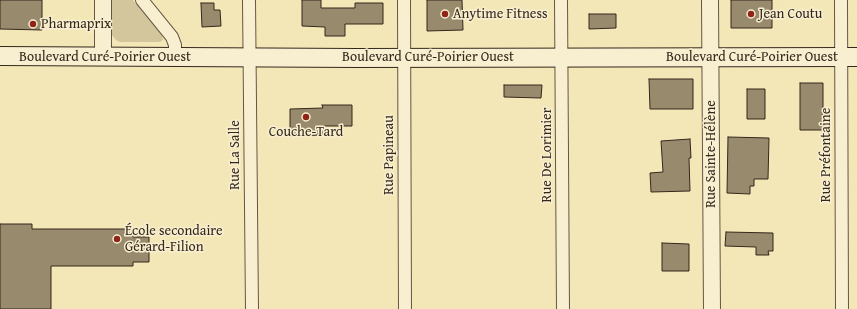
<!DOCTYPE html>
<html>
<head>
<meta charset="utf-8">
<style>
	body { margin:0 }
	canvas { display:block; background:#f4e7b7 }
</style>
</head>
<body>
<canvas width="857" height="309"></canvas>
<script>
const g = document.querySelector('canvas').getContext('2d');
g.lineJoin = 'round';
function fill(path, color) {
  g.fillStyle = color;
  g.fill(path, 'evenodd');
}
function toPath(rows) {
  const path = new Path2D();
  for (const r of rows) {
    path.moveTo(r[0], r[1]);
    for (let i = 2; i < r.length; i += 2) path.lineTo(r[i], r[i + 1]);
  }
  return path;
}
function stroke(path, color, width, dash) {
  g.strokeStyle = color;
  g.lineWidth = width;
  g.lineCap = dash ? 'butt' : 'round';
  g.setLineDash(dash || []);
  g.stroke(path);
}
function drawText(font, color, halo, rows, align = 'center') {
  g.font = font + ' "Gentium Book Plus",serif';
  g.lineWidth = 3;
  g.setLineDash([]);
  g.textBaseline = 'middle';
  g.strokeStyle = halo;
  g.fillStyle = color;
  for (const [text, x, y, turn = 0] of rows) {
    g.save();
    g.translate(x, y);
    g.rotate((+turn || 0) * Math.PI / 180);
    g.textAlign = isNaN(turn) ? turn : align;
    if (halo) g.strokeText(text, 0, 0);
    g.fillText(text, 0, 0);
    g.restore();
  }
}
const green = toPath([
	[111,0,133,0,162,35,163,40,160,42,120,42,116,40,111,34]
]);
const building = toPath([
	[0,0,42,0,42,30,0,29,0,0],
	[302,0,321,0,321,8,355,8,355,3,383,3,383,24,345,24,345,36,325,36,325,27,302,26,302,0],
	[427,0,462,0,463,30,427,31,427,0],
	[731,0,772,0,772,28,731,28,731,0],
	[201,3,214,3,214,10,220,10,221,26,202,27,201,3],
	[589,14,616,14,616,28,589,29,589,14],
	[649,79,693,79,693,109,650,109,649,79],
	[800,83,823,83,823,130,800,130,800,83],
	[504,85,542,85,541,98,504,97,504,85],
	[747,89,765,89,765,119,747,119,747,89],
	[322,105,352,105,352,126,323,126,323,135,290,136,290,109,323,108,322,105],
	[728,137,769,138,768,179,754,179,754,186,750,186,750,194,727,193,728,137],
	[690,139,691,158,689,158,690,191,651,192,650,173,663,172,661,141,690,139],
	[0,224,32,224,32,229,133,229,133,237,149,237,149,262,133,262,133,266,51,266,51,309,0,309,0,224],
	[726,232,773,233,773,251,768,251,769,255,756,255,756,247,725,246,726,232],
	[662,243,689,244,689,271,662,271,662,243]
]);
const minor = toPath([
	[142,0,172,37,175,45,175,57],
	[249,0,252,309],
	[404,0,405,309],
	[561,0,563,309],
	[841,0,842,309]
]);
const tertiary = toPath([
	[710,0,712,309],
	[103,57,103,0]
]);
const secondary = toPath([
	[0,56,357,58,857,57]
]);
const markers = [
	[445,14,4,"#8f2418"],
	[751,14,4,"#8f2418"],
	[33,24,4,"#8f2418"],
	[306,117,4,"#8f2418"],
	[117,239,4,"#8f2418"]
];
const poiNames = [
	["Anytime Fitness",453,14],
	["Jean Coutu",759,14],
	["Pharmaprix",41,24],
	["Couche-Tard",306,132,"center"],
	["École secondaire",125,231],
	["Gérard-Filion",125,247]
];
const streetNames = [
	["Boulevard Curé-Poirier Ouest",105,57],
	["Boulevard Curé-Poirier Ouest",428,57],
	["Boulevard Curé-Poirier Ouest",752,57],
	["Rue Sainte-Hélène",711,154,-90],
	["Rue La Salle",235,155,-90],
	["Rue Papineau",389,155,-90],
	["Rue De Lorimier",547,155,-90],
	["Rue Préfontaine",826,155,-90]
];
fill(green, '#d3c69d');
fill(building, '#988b6d');
stroke(building, '#34271c', 1);
stroke(minor, '#645743', 14);
stroke(tertiary, '#645743', 18);
stroke(secondary, '#34271c', 20);
stroke(minor, '#f8efd0', 12);
stroke(tertiary, '#f8efd0', 16);
stroke(secondary, '#f8efd0', 18);
for (const [x, y, r, color] of markers) {
  const dot = new Path2D();
  dot.arc(x, y, r, 0, 2 * Math.PI);
  g.fillStyle = color;
  g.fill(dot);
  stroke(dot, '#f8efd0', 1.5);
}
drawText('14px', '#34271c', '#f8efd0', poiNames, 'left');
drawText('14px', '#34271c', '#f8efd0', streetNames);
</script>
</body>
</html>
